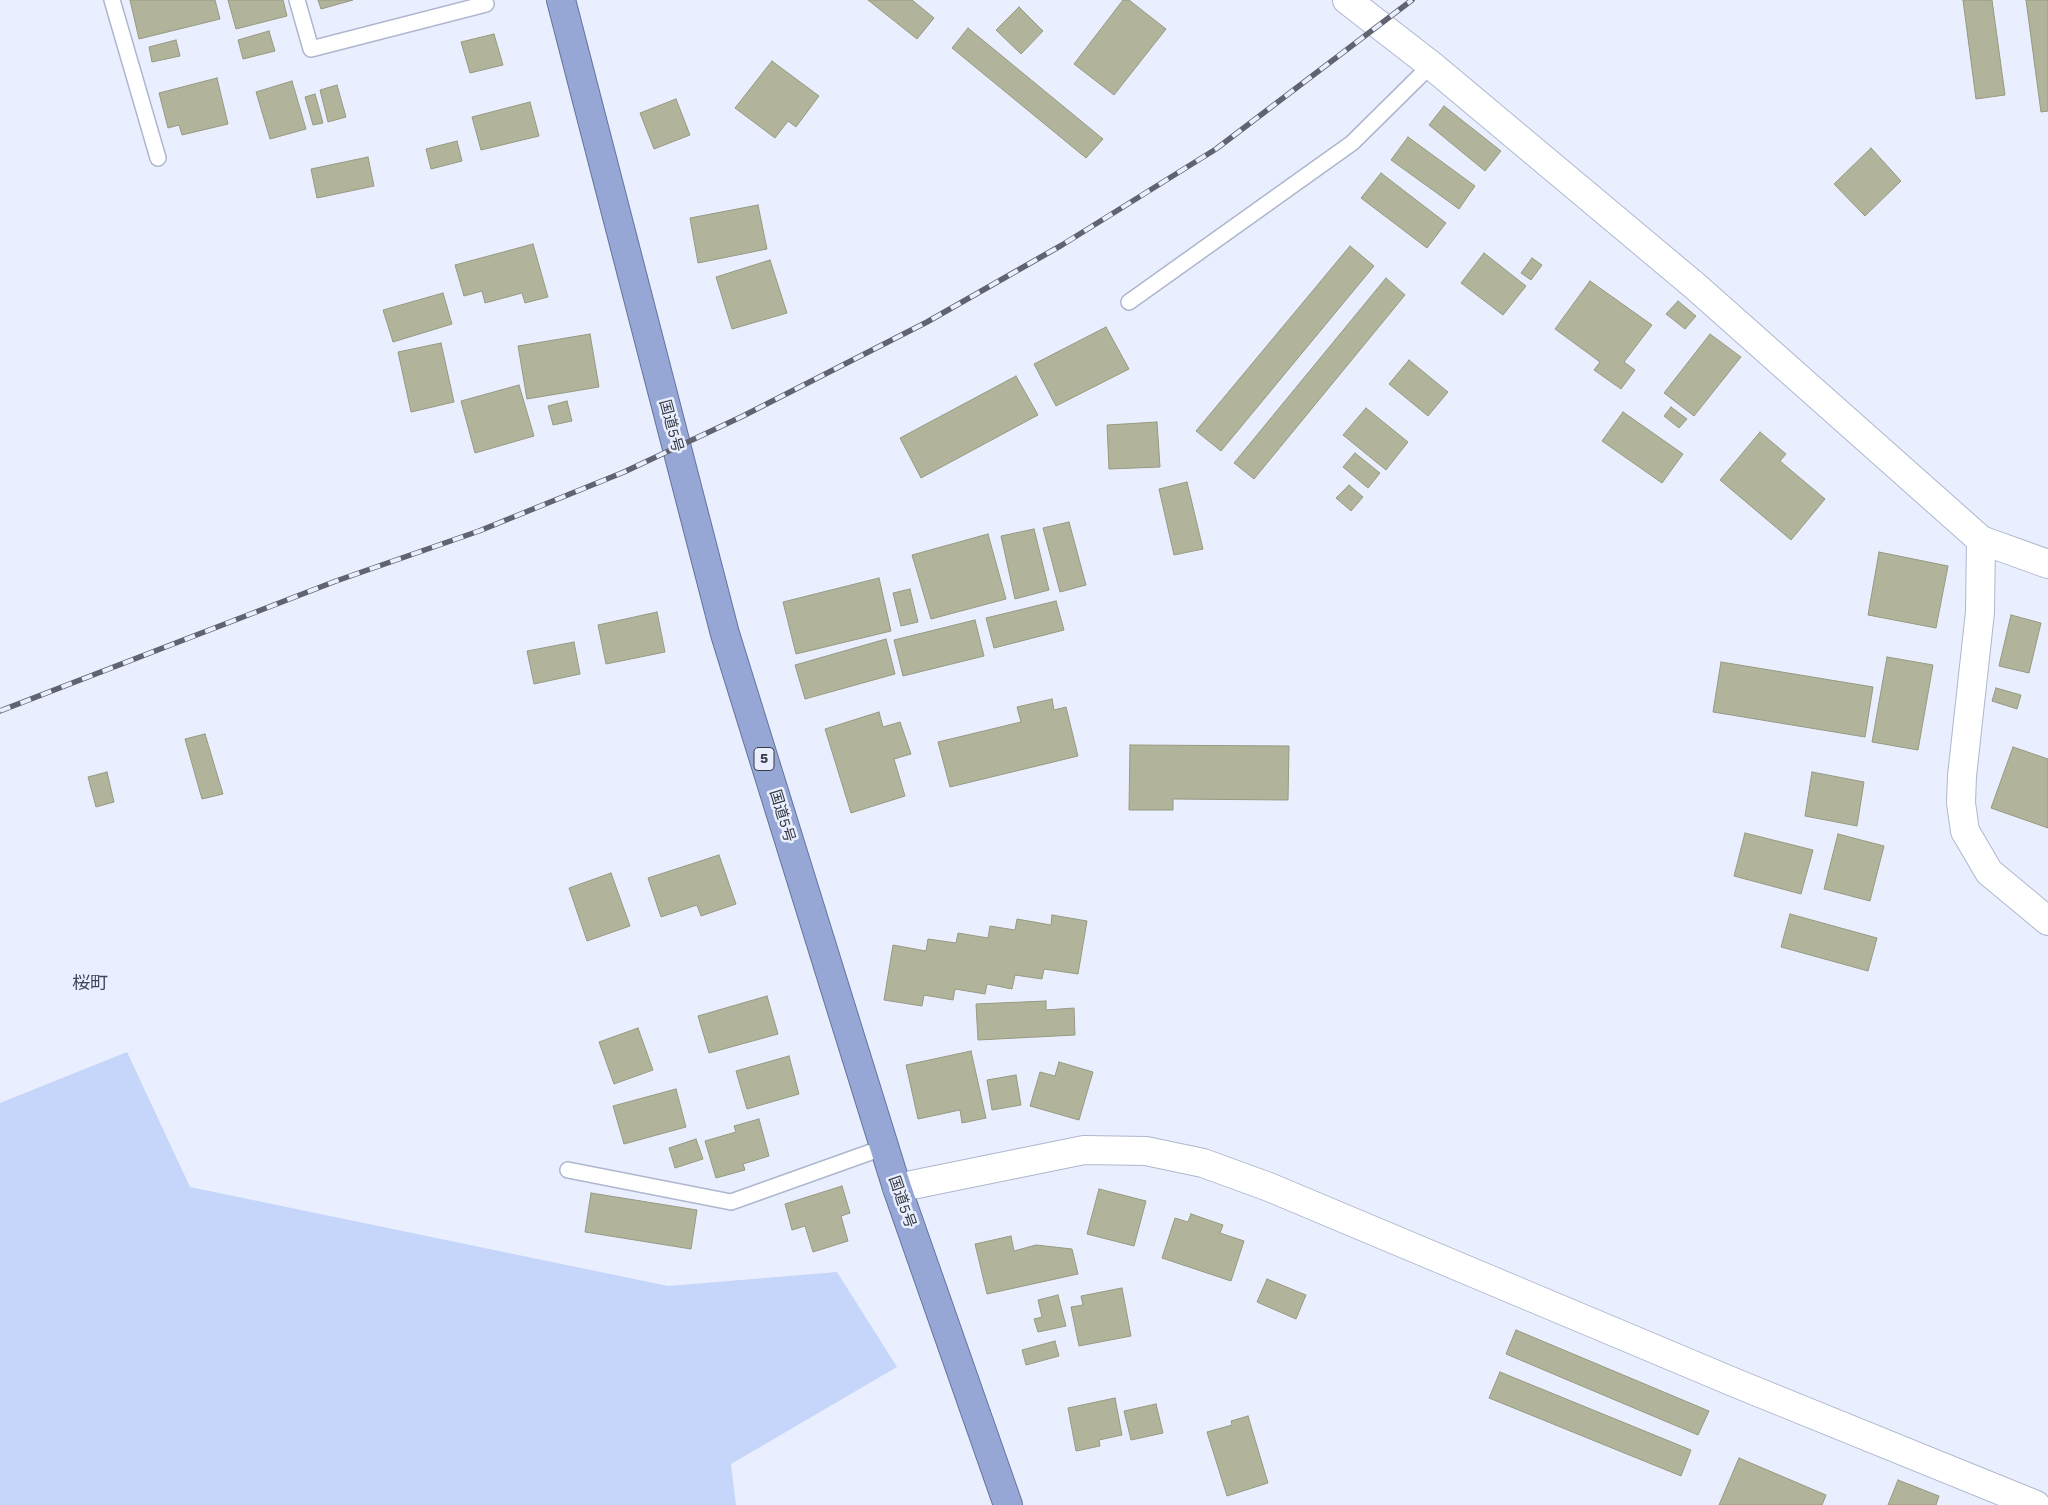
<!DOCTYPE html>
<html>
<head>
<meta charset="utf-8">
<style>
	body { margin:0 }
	canvas { display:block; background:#e9effe }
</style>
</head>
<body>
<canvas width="2048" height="1505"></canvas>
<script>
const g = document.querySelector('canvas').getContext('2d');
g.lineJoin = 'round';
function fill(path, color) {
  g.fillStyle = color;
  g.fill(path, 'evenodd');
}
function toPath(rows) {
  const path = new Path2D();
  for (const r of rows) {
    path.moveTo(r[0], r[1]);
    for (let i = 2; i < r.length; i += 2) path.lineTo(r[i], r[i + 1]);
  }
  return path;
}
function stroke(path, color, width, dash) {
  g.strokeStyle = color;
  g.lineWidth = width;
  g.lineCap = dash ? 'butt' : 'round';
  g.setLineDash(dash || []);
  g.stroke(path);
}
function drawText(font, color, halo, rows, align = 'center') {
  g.font = font + ' "Work Sans","Noto Sans JP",sans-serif';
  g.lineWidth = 5;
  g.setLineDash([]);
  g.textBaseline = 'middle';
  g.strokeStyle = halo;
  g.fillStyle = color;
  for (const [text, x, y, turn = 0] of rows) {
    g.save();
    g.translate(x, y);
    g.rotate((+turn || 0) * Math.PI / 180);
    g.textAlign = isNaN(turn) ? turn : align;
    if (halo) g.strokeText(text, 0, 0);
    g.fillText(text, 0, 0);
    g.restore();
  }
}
const green = toPath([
	[127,1052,190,1187,668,1286,837,1272,897,1367,731,1464,736,1505,0,1505,0,1103]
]);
const building = toPath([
	[130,0,215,0,220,19,139,39,130,0],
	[228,0,283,0,287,16,236,29,228,0],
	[318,0,353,0,321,9,318,0],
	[868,0,912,0,934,18,917,39,868,0],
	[1123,0,1129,0,1166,29,1114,95,1074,64,1123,0],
	[1963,0,1992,0,2005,95,1976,99,1963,0],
	[2026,0,2048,0,2048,111,2041,112,2026,0],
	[1019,7,1043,31,1021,54,996,30,1019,7],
	[968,28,1103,139,1086,158,952,48,968,28],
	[269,31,275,51,243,59,238,40,269,31],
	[494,34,503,65,470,73,461,42,494,34],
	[176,40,180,56,152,62,149,47,176,40],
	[772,61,819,96,796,127,788,121,775,138,735,108,772,61],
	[217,78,228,124,182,135,179,125,168,128,159,93,217,78],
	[292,81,306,129,270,139,256,92,292,81],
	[337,85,346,117,328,122,320,90,337,85],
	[315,94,323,123,313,125,305,97,315,94],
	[676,99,690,135,654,149,640,113,676,99],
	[530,102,539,136,481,150,472,117,530,102],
	[1444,106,1501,151,1485,171,1429,125,1444,106],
	[1408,137,1475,186,1459,209,1391,160,1408,137],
	[457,141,462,161,431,169,426,149,457,141],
	[1871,148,1901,181,1865,216,1834,184,1871,148],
	[368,157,374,186,317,198,311,169,368,157],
	[1381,173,1446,223,1427,248,1361,198,1381,173],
	[758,205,767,249,698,263,690,218,758,205],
	[533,244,548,297,525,303,522,293,485,303,482,291,464,296,455,265,533,244],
	[1350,246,1374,266,1221,451,1196,431,1350,246],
	[1484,253,1526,286,1503,315,1461,283,1484,253],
	[1532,258,1542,265,1531,280,1521,273,1532,258],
	[770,260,787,313,732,329,716,277,770,260],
	[1386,278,1405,295,1254,479,1234,463,1386,278],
	[1590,281,1652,325,1624,362,1635,370,1621,389,1594,370,1600,362,1555,329,1590,281],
	[443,293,452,324,393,342,383,310,443,293],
	[1678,301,1696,316,1685,329,1666,314,1678,301],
	[1106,327,1129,369,1056,406,1034,364,1106,327],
	[590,334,599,387,527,399,518,346,590,334],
	[1710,334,1741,357,1694,416,1664,393,1710,334],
	[441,343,454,402,411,412,398,352,441,343],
	[1409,360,1448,392,1428,416,1389,384,1409,360],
	[1016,376,1038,415,921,478,900,438,1016,376],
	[519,385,534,436,475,453,461,401,519,385],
	[567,401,572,421,553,425,548,406,567,401],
	[1671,407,1687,419,1679,428,1664,416,1671,407],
	[1366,408,1408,442,1386,470,1343,435,1366,408],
	[1623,412,1683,454,1662,483,1602,441,1623,412],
	[1157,422,1160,467,1109,469,1107,425,1157,422],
	[1760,432,1786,454,1780,461,1825,499,1791,540,1720,480,1760,432],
	[1355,453,1380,473,1368,488,1343,467,1355,453],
	[1187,482,1203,549,1174,555,1159,489,1187,482],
	[1349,485,1363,497,1351,511,1336,498,1349,485],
	[1069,522,1086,585,1060,592,1043,528,1069,522],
	[1034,529,1049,590,1015,599,1001,536,1034,529],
	[988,534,1006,599,931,619,912,555,988,534],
	[1879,552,1948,566,1936,628,1868,615,1879,552],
	[879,578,891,631,796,654,783,602,879,578],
	[910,589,918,622,901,626,893,593,910,589],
	[1056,601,1064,630,994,648,986,618,1056,601],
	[657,612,665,652,606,664,598,625,657,612],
	[2011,615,2041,623,2029,673,1999,666,2011,615],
	[975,620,984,656,903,676,894,640,975,620],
	[886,639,895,674,805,699,795,665,886,639],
	[574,642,580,674,534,684,527,651,574,642],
	[1887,657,1933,665,1918,750,1872,742,1887,657],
	[1721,662,1873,687,1865,737,1713,712,1721,662],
	[1996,688,2021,695,2017,709,1992,701,1996,688],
	[1052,699,1054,710,1066,707,1078,756,950,787,938,742,1021,722,1017,707,1052,699],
	[879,712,883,727,900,722,911,754,894,759,905,796,851,813,825,729,879,712],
	[205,734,223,794,202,799,185,739,205,734],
	[1130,745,1289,746,1288,800,1173,799,1173,810,1129,810,1130,745],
	[2013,747,2048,759,2048,828,1991,808,2013,747],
	[107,772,114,802,96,807,88,777,107,772],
	[1812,772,1864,782,1857,826,1805,816,1812,772],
	[1745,833,1813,850,1801,894,1734,876,1745,833],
	[1838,834,1884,846,1870,901,1824,889,1838,834],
	[719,855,736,904,701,916,697,905,661,917,648,878,719,855],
	[611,873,630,926,587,941,569,888,611,873],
	[1790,914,1877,938,1868,971,1781,947,1790,914],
	[1052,915,1087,921,1078,974,1044,969,1042,979,1015,975,1012,989,987,984,985,994,955,989,953,1000,924,995,922,1006,884,1000,893,945,926,951,928,939,956,943,958,933,988,938,990,926,1015,930,1017,919,1051,925,1052,915],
	[767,996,778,1034,709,1053,698,1016,767,996],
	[1046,1001,1046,1010,1074,1008,1075,1035,978,1040,976,1004,1046,1001],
	[638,1028,653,1070,614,1084,599,1042,638,1028],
	[971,1051,986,1118,962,1123,960,1110,918,1119,906,1065,971,1051],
	[789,1056,799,1094,747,1109,736,1071,789,1056],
	[1059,1062,1093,1072,1079,1120,1030,1106,1040,1072,1055,1076,1059,1062],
	[1016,1075,1021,1105,992,1110,987,1080,1016,1075],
	[676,1089,686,1127,624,1144,613,1106,676,1089],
	[759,1119,769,1156,743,1164,745,1170,716,1178,705,1141,736,1132,734,1126,759,1119],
	[696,1139,703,1159,675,1168,669,1148,696,1139],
	[842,1186,850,1213,841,1216,848,1241,813,1252,805,1226,792,1230,785,1204,842,1186],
	[1099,1189,1146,1201,1134,1246,1087,1234,1099,1189],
	[591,1193,697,1210,691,1249,585,1232,591,1193],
	[1191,1214,1223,1225,1220,1233,1244,1241,1231,1281,1162,1258,1175,1218,1188,1222,1191,1214],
	[1011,1236,1014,1251,1036,1245,1072,1249,1078,1274,987,1294,975,1244,1011,1236],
	[1267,1279,1306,1295,1296,1319,1257,1302,1267,1279],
	[1122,1288,1131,1336,1079,1346,1071,1307,1083,1305,1081,1296,1122,1288],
	[1058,1295,1066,1326,1038,1332,1034,1319,1042,1317,1038,1300,1058,1295],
	[1516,1330,1709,1411,1698,1435,1506,1354,1516,1330],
	[1055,1341,1059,1356,1026,1365,1022,1350,1055,1341],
	[1500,1372,1691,1450,1681,1476,1489,1398,1500,1372],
	[1115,1398,1122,1435,1099,1440,1100,1446,1076,1451,1068,1408,1115,1398],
	[1156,1404,1163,1433,1131,1440,1124,1411,1156,1404],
	[1248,1416,1268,1483,1227,1496,1207,1432,1232,1425,1231,1421,1248,1416],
	[1739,1458,1826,1495,1822,1505,1719,1505,1739,1458],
	[1898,1480,1939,1496,1936,1505,1888,1505,1898,1480]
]);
const service = toPath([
	[112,0,158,158],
	[297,0,311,49,486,4],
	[1129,302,1352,143,1431,65],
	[568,1170,731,1202,885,1147]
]);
const minor = toPath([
	[1347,0,1431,65,1695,286,1981,540,2048,564],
	[1981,540,1980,612,1962,776,1961,803,1965,831,1989,872,2048,921],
	[897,1188,1084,1150,1146,1151,1203,1163,1269,1187,1738,1384,2036,1505]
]);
const trunk = toPath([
	[561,0,725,634,897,1188,1008,1505]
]);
const rail = toPath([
	[0,711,336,581,479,531,624,472,743,416,927,322,1062,245,1216,149,1412,0]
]);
const shields = [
	[764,759,20]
];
const shieldNames = [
	["5",764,759]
];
const streetNames = [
	["国道5号",671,426,75],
	["国道5号",782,816,73],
	["国道5号",902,1202,71]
];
const quarterNames = [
	["桜町",90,984]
];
fill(green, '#c6d5fa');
fill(building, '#b1b49b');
stroke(building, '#979981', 1);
stroke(service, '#aeb7ce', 18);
stroke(minor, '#aeb7ce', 30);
stroke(trunk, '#63739c', 30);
stroke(service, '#fff', 15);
stroke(minor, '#fff', 28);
stroke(trunk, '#96a7d6', 28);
stroke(rail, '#616470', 5.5);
stroke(rail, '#e9effe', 4, [11]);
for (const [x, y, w] of shields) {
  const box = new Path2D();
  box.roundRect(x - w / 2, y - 11.5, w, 23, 4);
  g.fillStyle = '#e9effe';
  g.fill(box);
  stroke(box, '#373a44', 1);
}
drawText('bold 14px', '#373a44', null, shieldNames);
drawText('15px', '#373a44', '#e9effe', streetNames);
drawText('18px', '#40475b', '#e9effe', quarterNames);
</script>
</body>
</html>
